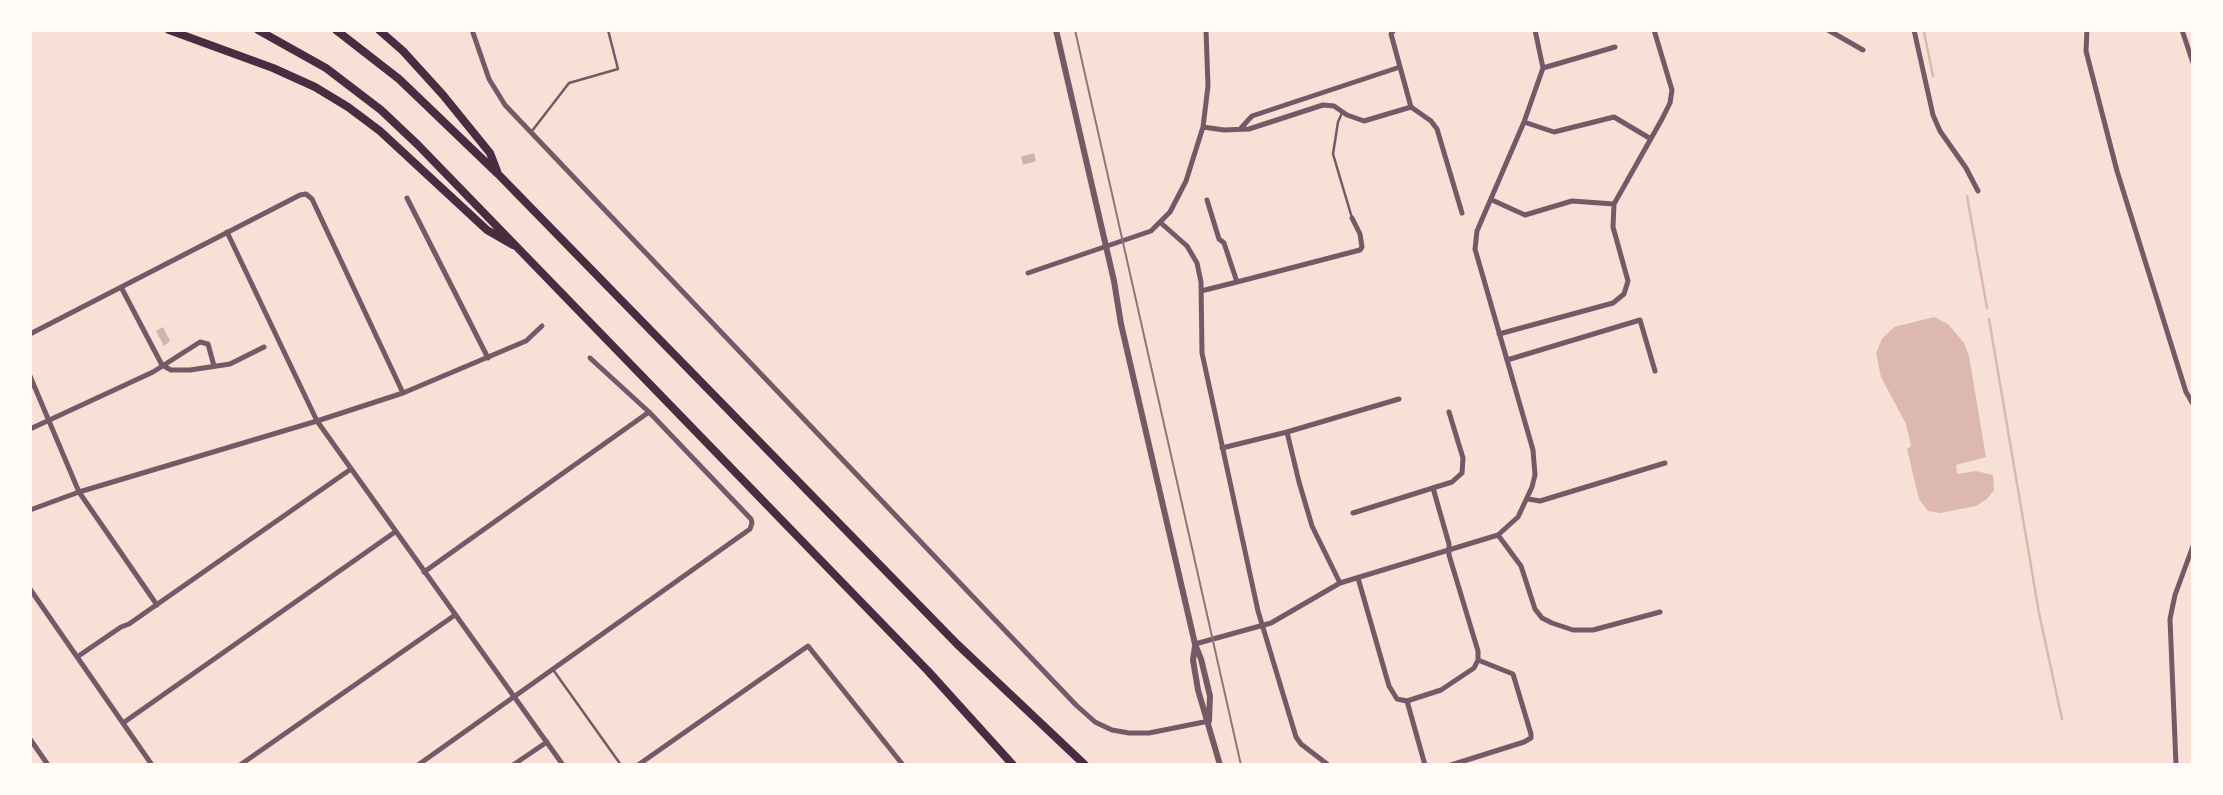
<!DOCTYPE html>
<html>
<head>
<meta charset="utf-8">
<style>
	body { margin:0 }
	#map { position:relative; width:2223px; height:795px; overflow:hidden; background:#f7e1d7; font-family:Roboto,sans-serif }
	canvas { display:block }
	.frame { position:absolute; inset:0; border:32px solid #fffaf5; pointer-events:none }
</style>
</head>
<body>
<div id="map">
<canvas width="2223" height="795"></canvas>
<div class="frame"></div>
</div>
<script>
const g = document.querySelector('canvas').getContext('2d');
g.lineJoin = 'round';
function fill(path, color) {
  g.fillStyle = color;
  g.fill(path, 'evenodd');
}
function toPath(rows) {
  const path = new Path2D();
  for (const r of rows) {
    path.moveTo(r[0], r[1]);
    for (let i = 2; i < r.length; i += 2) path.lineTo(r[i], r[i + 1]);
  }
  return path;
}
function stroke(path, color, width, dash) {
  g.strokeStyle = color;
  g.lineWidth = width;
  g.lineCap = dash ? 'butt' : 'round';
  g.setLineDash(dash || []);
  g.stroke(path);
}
const water = toPath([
	[1934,317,1948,324,1964,343,1969,356,1986,457,1956,465,1957,474,1976,471,1993,475,1994,490,1987,499,1976,506,1940,513,1928,511,1919,499,1907,449,1911,446,1906,424,1881,377,1876,353,1882,339,1894,327]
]);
const stream = toPath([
	[1924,32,1933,76],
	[1967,196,1987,308],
	[1989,319,2039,613,2062,719]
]);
const building = toPath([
	[1034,153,1036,161,1023,165,1021,157],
	[163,327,170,341,164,346,156,331]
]);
const service = toPath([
	[1342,113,1338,122,1333,154,1352,218],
	[532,131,569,83,618,69,608,30],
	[554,671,621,765]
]);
const minor = toPath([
	[472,30,489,79,505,105,1076,705,1095,722,1112,730,1129,733,1149,733,1209,721],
	[1394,30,1391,34,1411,107,1431,121,1437,129,1462,213],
	[1535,30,1543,68],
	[1828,30,1863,50],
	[1914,30,1933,115,1940,131,1966,168,1978,191],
	[2087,30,2086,51,2117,171,2186,392,2193,404],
	[2182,30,2193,63],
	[1524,122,1554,132,1614,117,1651,139],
	[1203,127,1224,130,1249,129,1323,105,1334,106,1347,115,1364,121,1411,107],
	[1241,128,1252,116,1400,67],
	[407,198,488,358],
	[1492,200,1525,215,1572,201,1614,204],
	[1161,223,1187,246,1197,263,1201,282,1202,353,1258,611,1296,737,1301,744,1327,764],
	[227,232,317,421,563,765],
	[1028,273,1151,231,1170,212,1186,181,1203,127,1208,86,1206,30],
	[1237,282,1360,250,1362,247,1360,234,1352,218],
	[121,287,162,365,171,370,190,370,230,364,264,347],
	[1201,291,1237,282,1224,243,1219,239,1207,200],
	[30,334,300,195,306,194,312,199,403,393],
	[1499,334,1613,303,1624,294,1628,281,1613,227,1614,204,1662,119,1670,103,1672,90,1654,30],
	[1507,360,1640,320,1655,371],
	[30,376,79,492,157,605],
	[30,429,153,372,200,342,208,344,214,366],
	[1287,432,1299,482,1312,526,1340,583],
	[1222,448,1287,432,1399,399],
	[1528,499,1540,501,1665,463],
	[30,510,79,492,317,421,403,393,526,341,542,326],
	[1353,513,1452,482,1462,473,1463,458,1449,412],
	[1498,535,1521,566,1535,609,1542,618,1552,623,1573,630,1593,630,1660,612],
	[424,572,649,412],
	[1358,578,1389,686,1397,699,1407,701,1441,690,1474,668,1478,660,1478,651,1449,555,1449,544,1433,488],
	[30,589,152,765],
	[1195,644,1271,623,1340,583,1498,535,1518,517,1532,487,1535,475,1533,450,1475,249,1477,231,1524,122,1543,68,1615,47],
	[77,657,121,627,129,624,351,469],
	[1407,701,1425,765],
	[123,723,395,532],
	[30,739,48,765],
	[240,765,455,615],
	[418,765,750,529,752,523,751,519,649,412,590,358],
	[513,765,547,742],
	[638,765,808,646,903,765],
	[1451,765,1524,742,1531,738,1531,734,1513,674,1478,660],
	[2176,765,2170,619,2175,595,2193,546]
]);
const tertiary = toPath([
	[1056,30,1114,281,1121,324,1195,644,1201,659,1210,696,1209,721],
	[1195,646,1193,660,1198,690,1220,765]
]);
const primary = toPath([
	[169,30,273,68,315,87,348,107,380,131,487,230,513,245],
	[258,30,326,68,381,110,418,145,928,671,1013,765],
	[336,30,399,79,498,174,957,644,1085,765],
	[379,30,403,51,443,95,490,153,497,171]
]);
const tram = toPath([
	[1075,30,1241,765]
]);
fill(water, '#dcb8b0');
stroke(stream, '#dcb8b0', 2.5);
fill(building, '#ccb4b1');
stroke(service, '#755966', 2.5);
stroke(minor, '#755966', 5);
stroke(tertiary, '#755966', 6);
stroke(primary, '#4a2c40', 8);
stroke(tram, '#8f747c', 2);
</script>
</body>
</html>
